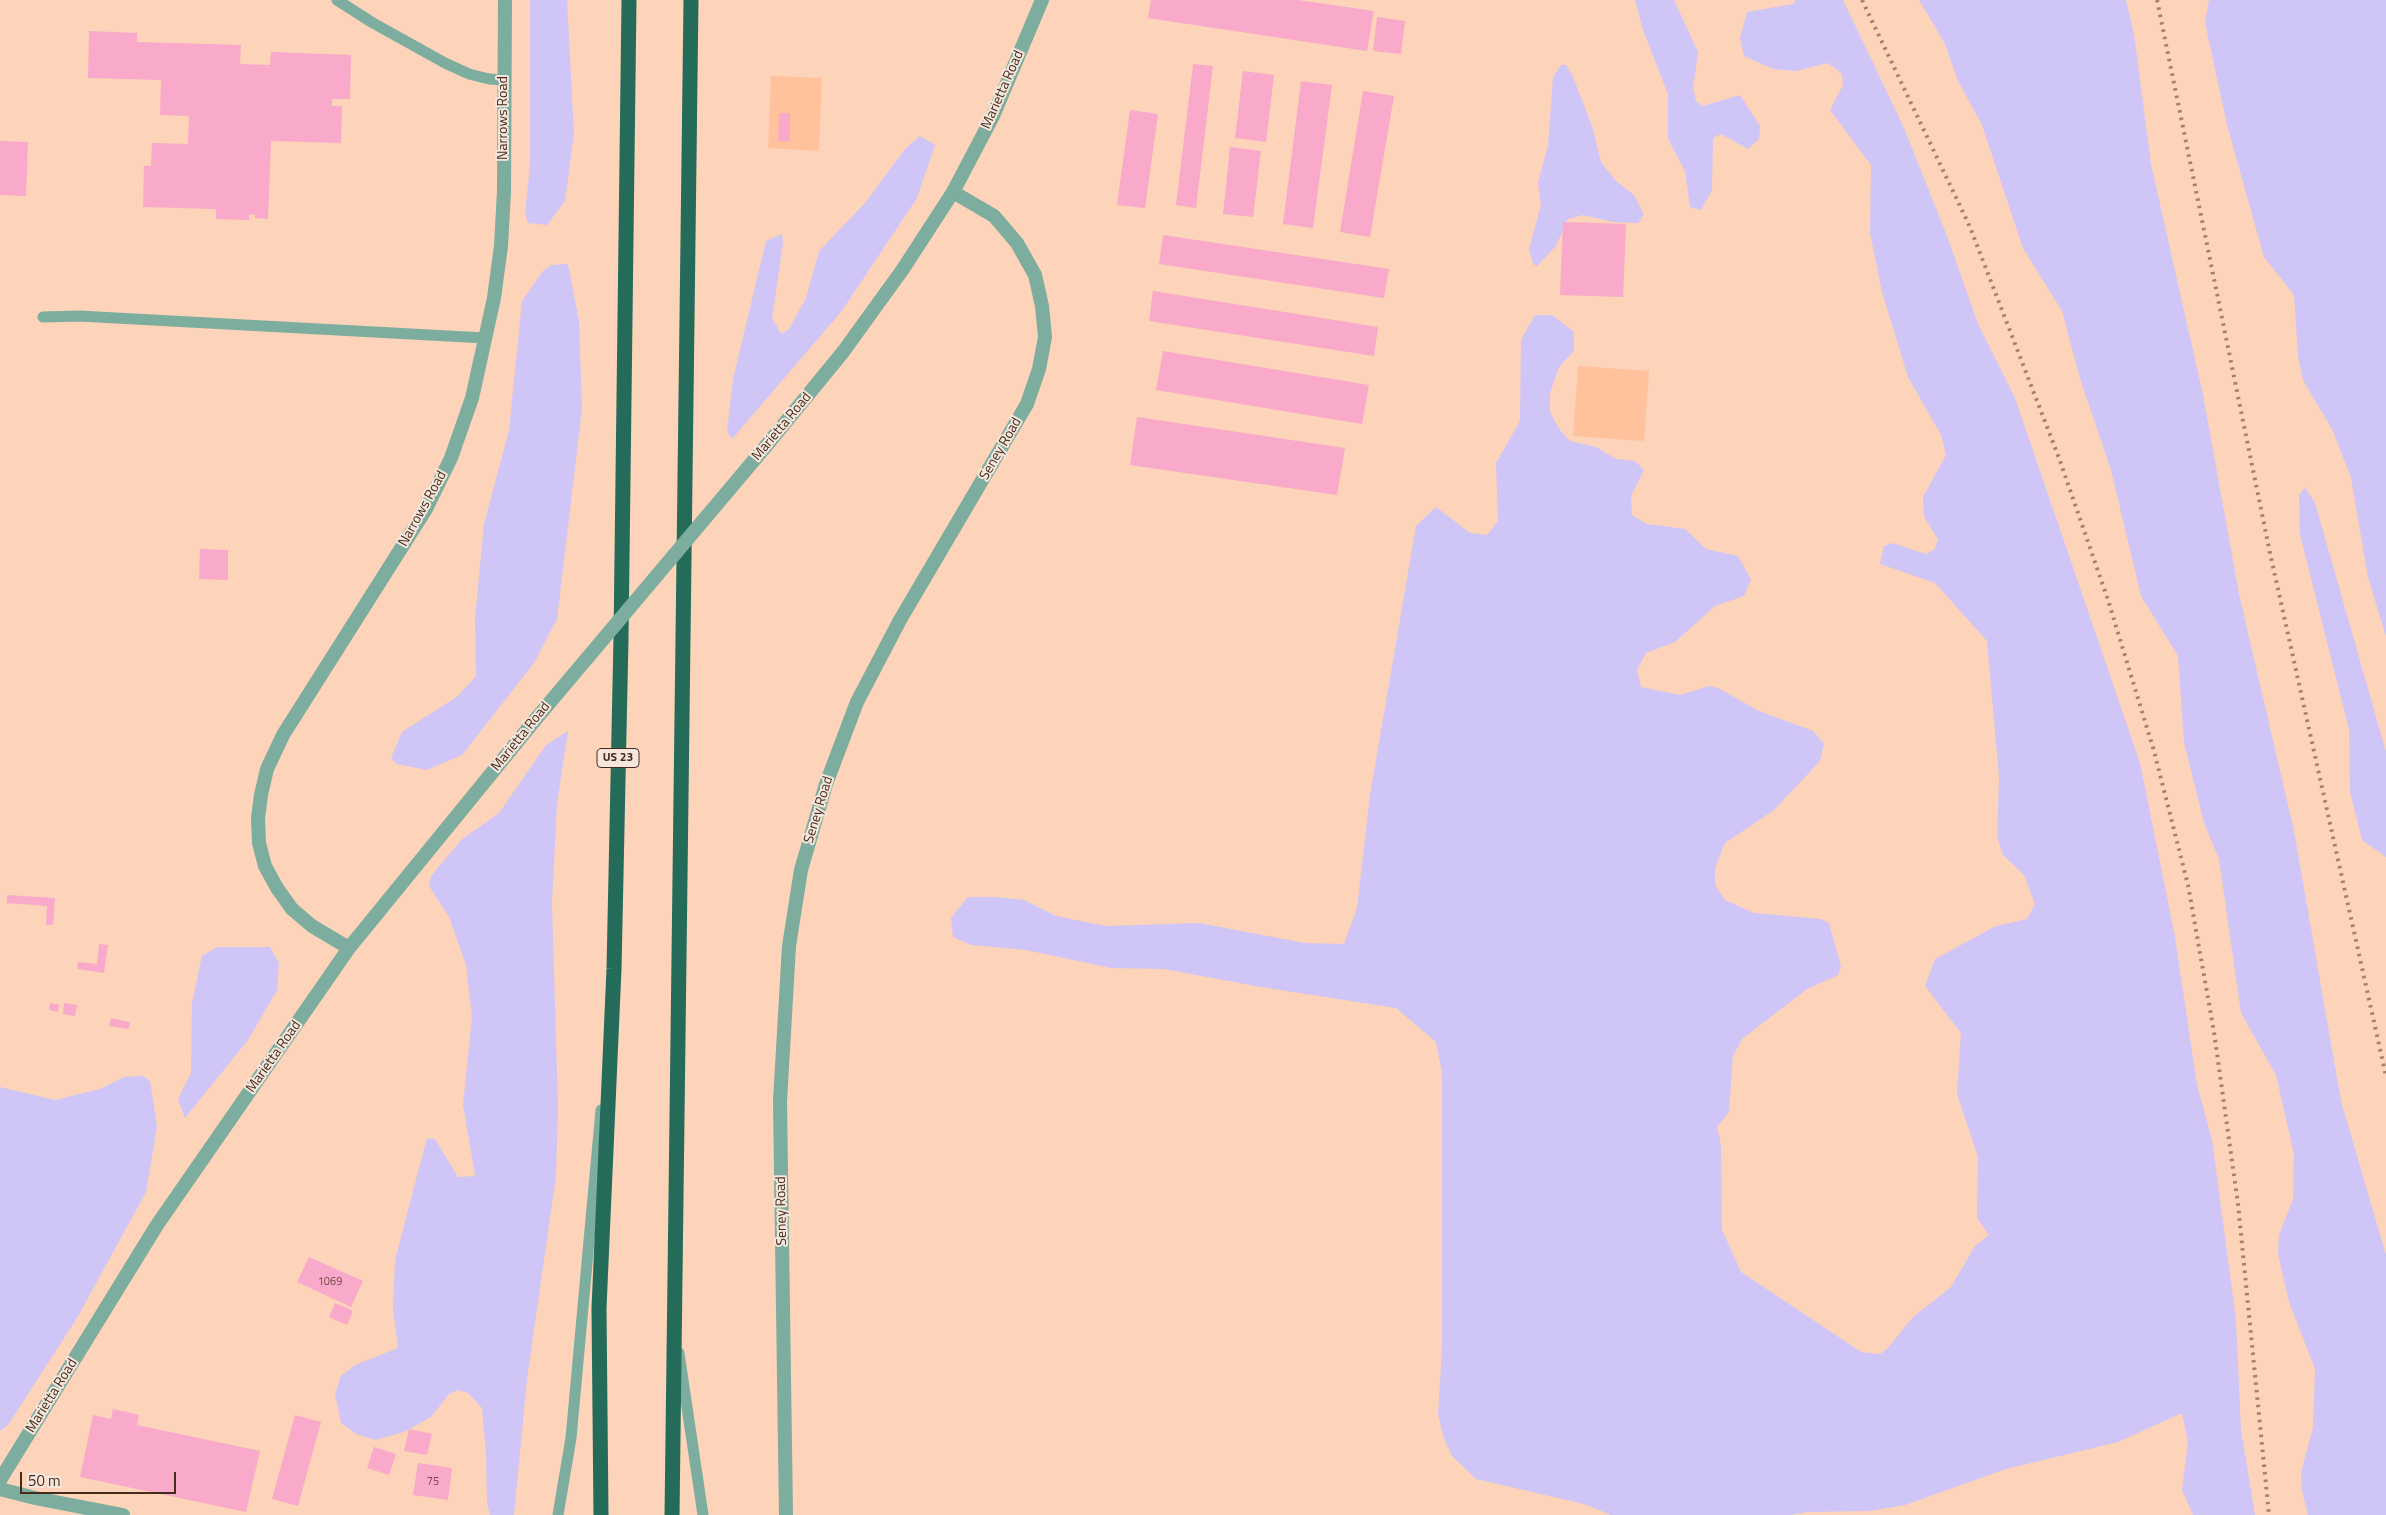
<!DOCTYPE html>
<html>
<head>
<meta charset="utf-8">
<style>
	body { margin:0 }
	#map { position:relative; width:2386px; height:1515px; overflow:hidden; background:#fdd3b9; font-family:"Titillium Web",sans-serif }
	canvas { display:block }
	.scale { position:absolute; left:20px; top:1472px; width:156px; height:22px; box-sizing:border-box; border:2px solid #452b19; border-top:0; padding-left:6px; font-size:15px; line-height:18px; white-space:nowrap; color:#452b19; -webkit-text-stroke:4px #f5e7de; paint-order:stroke }
</style>
</head>
<body>
<div id="map">
<canvas width="2386" height="1515"></canvas>
<div class="scale">50 m</div>
</div>
<script>
const g = document.querySelector('canvas').getContext('2d');
g.lineJoin = 'round';
function fill(path, color) {
  g.fillStyle = color;
  g.fill(path, 'evenodd');
}
function toPath(rows) {
  const path = new Path2D();
  for (const r of rows) {
    path.moveTo(r[0], r[1]);
    for (let i = 2; i < r.length; i += 2) path.lineTo(r[i], r[i + 1]);
  }
  return path;
}
function stroke(path, color, width, dash) {
  g.strokeStyle = color;
  g.lineWidth = width;
  g.lineCap = dash ? 'butt' : 'round';
  g.setLineDash(dash || []);
  g.stroke(path);
}
function drawText(font, color, halo, rows, align = 'center') {
  g.font = font + ' "Titillium Web",sans-serif';
  g.lineWidth = 4;
  g.setLineDash([]);
  g.textBaseline = 'middle';
  g.strokeStyle = halo;
  g.fillStyle = color;
  for (const [text, x, y, turn = 0] of rows) {
    g.save();
    g.translate(x, y);
    g.rotate((+turn || 0) * Math.PI / 180);
    g.textAlign = isNaN(turn) ? turn : align;
    if (halo) g.strokeText(text, 0, 0);
    g.fillText(text, 0, 0);
    g.restore();
  }
}
const built = toPath([
	[771,76,822,78,819,151,768,148],
	[1578,366,1649,371,1644,441,1573,436]
]);
const green = toPath([
	[530,0,567,0,574,134,565,201,547,225,528,223,525,213,530,166],
	[1635,0,1674,0,1698,52,1693,88,1696,101,1703,106,1740,95,1760,126,1759,139,1748,149,1721,134,1713,138,1712,190,1701,210,1690,207,1685,171,1668,139,1668,94,1643,30],
	[1796,0,1843,0,1904,128,1947,236,1978,324,2015,398,2140,763,2175,937,2197,1085,2212,1140,2236,1320,2241,1430,2255,1515,2193,1515,2182,1490,2188,1442,2182,1413,2118,1442,2006,1469,1905,1505,1870,1511,1807,1512,1790,1515,1611,1515,1584,1504,1476,1479,1452,1456,1444,1439,1438,1415,1442,1350,1442,1073,1436,1042,1396,1008,1261,987,1164,969,1111,968,1026,950,971,945,953,937,951,918,968,897,996,897,1024,900,1056,916,1106,926,1199,923,1305,943,1344,944,1357,908,1370,795,1416,526,1436,507,1470,533,1487,535,1498,521,1496,463,1520,421,1521,340,1535,315,1552,315,1574,332,1574,351,1559,367,1550,393,1550,412,1559,429,1570,441,1596,447,1616,459,1635,461,1644,470,1631,496,1632,515,1647,524,1685,529,1706,549,1738,556,1751,579,1744,596,1715,606,1675,642,1646,653,1637,670,1641,687,1680,695,1709,686,1718,688,1759,711,1813,731,1824,744,1820,761,1774,810,1725,843,1715,868,1715,885,1725,900,1754,913,1821,919,1829,923,1841,966,1838,975,1807,989,1742,1039,1733,1056,1729,1112,1717,1127,1721,1145,1722,1230,1741,1272,1861,1352,1880,1354,1887,1349,1913,1317,1951,1287,1975,1246,1989,1235,1977,1218,1978,1157,1957,1094,1961,1033,1925,986,1935,959,1996,926,2027,919,2035,904,2024,875,2003,855,1997,837,1999,777,1987,641,1935,583,1880,564,1884,546,1892,543,1926,554,1934,550,1938,540,1924,516,1923,497,1946,455,1941,435,1908,377,1882,292,1870,233,1871,165,1830,110,1843,85,1842,74,1828,63,1796,71,1773,69,1744,56,1740,38,1747,12,1793,4],
	[1919,0,2126,0,2134,34,2151,164,2203,395,2239,594,2294,831,2341,1101,2386,1255,2386,1515,2308,1515,2302,1491,2301,1472,2313,1428,2315,1369,2289,1302,2278,1254,2279,1235,2293,1199,2294,1154,2276,1075,2241,1013,2219,859,2204,823,2184,743,2178,656,2141,596,2111,470,2081,382,2062,311,2023,248,1982,125,1958,81,1945,44],
	[2209,0,2386,0,2386,637,2368,577,2351,478,2333,431,2303,380,2298,356,2294,295,2264,257,2227,125,2205,23],
	[1561,65,1566,65,1573,77,1592,126,1601,162,1616,181,1634,195,1644,215,1638,223,1613,222,1583,215,1568,219,1556,246,1537,266,1533,264,1529,249,1541,205,1538,183,1548,145,1553,77],
	[920,136,935,145,917,198,841,312,732,439,727,431,733,379,766,241,782,234,783,243,772,318,781,334,789,329,806,298,819,251,865,203,905,149],
	[568,264,579,321,582,409,557,619,534,663,462,755,427,770,397,764,391,758,402,732,458,696,476,676,475,618,484,524,509,430,522,301,543,271,551,265],
	[2305,487,2315,503,2386,752,2386,857,2362,840,2350,792,2349,729,2300,535,2299,495],
	[568,731,557,804,552,903,558,1107,556,1176,527,1379,514,1515,490,1515,487,1503,486,1454,482,1408,468,1393,458,1390,449,1394,431,1417,404,1432,375,1440,356,1434,341,1423,335,1394,341,1376,355,1365,398,1348,393,1309,395,1260,427,1138,435,1139,458,1177,475,1176,463,1105,472,1016,466,965,449,917,429,886,431,876,461,840,499,813,546,745],
	[217,947,270,947,279,963,277,990,248,1040,185,1118,178,1099,191,1073,192,1003,202,956],
	[143,1076,150,1081,157,1127,146,1192,77,1318,8,1425,0,1431,0,1087,55,1100,100,1089,124,1077]
]);
const building = toPath([
	[1151,0,1298,0,1374,11,1367,51,1148,18],
	[1377,17,1405,21,1401,54,1373,51],
	[89,31,137,33,137,42,241,45,240,64,270,65,271,52,351,55,350,99,332,99,332,106,342,106,341,143,271,141,268,219,255,218,255,215,249,214,249,220,216,219,216,209,143,207,144,166,151,166,152,143,188,144,189,116,160,115,161,80,88,78],
	[1193,64,1213,66,1196,208,1176,205],
	[1243,71,1274,75,1266,142,1235,138],
	[1301,81,1332,85,1313,228,1283,224],
	[1363,91,1394,96,1370,237,1340,232],
	[1130,110,1158,114,1145,208,1117,205],
	[779,113,790,113,790,141,778,141],
	[0,141,28,142,26,196,0,195],
	[1230,147,1261,151,1253,217,1223,214],
	[1563,222,1626,224,1623,297,1560,295],
	[1163,235,1389,269,1384,298,1159,264],
	[1153,291,1378,327,1374,356,1149,321],
	[1163,351,1369,385,1362,424,1156,390],
	[1137,417,1345,448,1337,495,1130,465],
	[200,549,228,550,228,580,199,579],
	[7,895,55,898,53,925,46,925,47,906,7,903],
	[99,944,108,945,104,973,77,969,78,962,97,964],
	[50,1003,59,1005,58,1012,49,1010],
	[64,1003,77,1005,75,1016,63,1014],
	[111,1018,130,1022,129,1029,109,1026],
	[309,1257,363,1281,351,1307,297,1282],
	[335,1303,353,1311,347,1325,329,1317],
	[113,1409,139,1415,137,1425,260,1451,246,1512,80,1477,93,1415,111,1419],
	[295,1415,321,1422,298,1506,272,1499],
	[409,1429,432,1434,427,1455,404,1451],
	[374,1447,396,1454,389,1475,367,1468],
	[418,1463,452,1468,448,1500,413,1495]
]);
const service = toPath([
	[337,0,373,23,445,63,469,74,489,79,504,80],
	[43,317,79,316,485,338],
	[679,1353,703,1515],
	[558,1515,571,1438,601,1110]
]);
const minor = toPath([
	[0,1489,35,1498,123,1515],
	[786,1515,780,1101,789,946,801,870,826,784,857,702,900,620,1027,404,1039,369,1045,337,1042,306,1035,275,1017,243,994,216,953,192]
]);
const tertiary = toPath([
	[766,446,843,352,903,269,953,192,993,116,1042,0],
	[349,948,312,926,292,909,277,888,265,866,259,843,258,818,261,795,267,769,283,735,426,509,451,458,472,398,494,298,501,246,504,191,505,0],
	[0,1480,157,1225,349,948,535,720]
]);
const motorway = toPath([
	[601,1515,599,1308,614,969,621,638,629,0],
	[672,1515,691,0]
]);
const rail = toPath([
	[1862,0,1970,227,2059,458,2108,600,2154,751,2188,885,2214,1032,2238,1204,2269,1515],
	[2157,0,2270,553,2386,1076]
]);
const tertiaryBridge = toPath([
	[535,720,766,446]
]);
const numberNames = [
	["1069",330,1282],
	["75",433,1482]
];
const shields = [
	[618,758,42]
];
const shieldNames = [
	["US 23",618,758]
];
const streetNames = [
	["Marietta Road",1003,90,-66],
	["Narrows Road",504,118,-90],
	["Marietta Road",782,427,-50],
	["Seney Road",1001,449,-60],
	["Narrows Road",423,509,-61],
	["Marietta Road",521,737,-51],
	["Seney Road",819,810,-73],
	["Marietta Road",274,1057,-55],
	["Seney Road",782,1211,-91],
	["Marietta Road",52,1396,-58]
];
fill(built, '#ffc29c');
fill(green, '#cfc5f7');
fill(building, '#f9a9c9');
stroke(service, '#7cad9e', 11);
stroke(minor, '#7cad9e', 14);
stroke(tertiary, '#7cad9e', 14);
stroke(motorway, '#246b5a', 15);
stroke(rail, '#a3816b', 4, [2.5, 5]);
stroke(tertiaryBridge, '#7cad9e', 14);
drawText('11px', '#724a45', null, numberNames);
for (const [x, y, w] of shields) {
  const box = new Path2D();
  box.roundRect(x - w / 2, y - 9.5, w, 19, 4);
  g.fillStyle = '#f5e7de';
  g.fill(box);
  stroke(box, '#452b19', 1);
}
drawText('bold 12px', '#452b19', null, shieldNames);
drawText('14px', '#452b19', '#f5e7de', streetNames);
</script>
</body>
</html>
